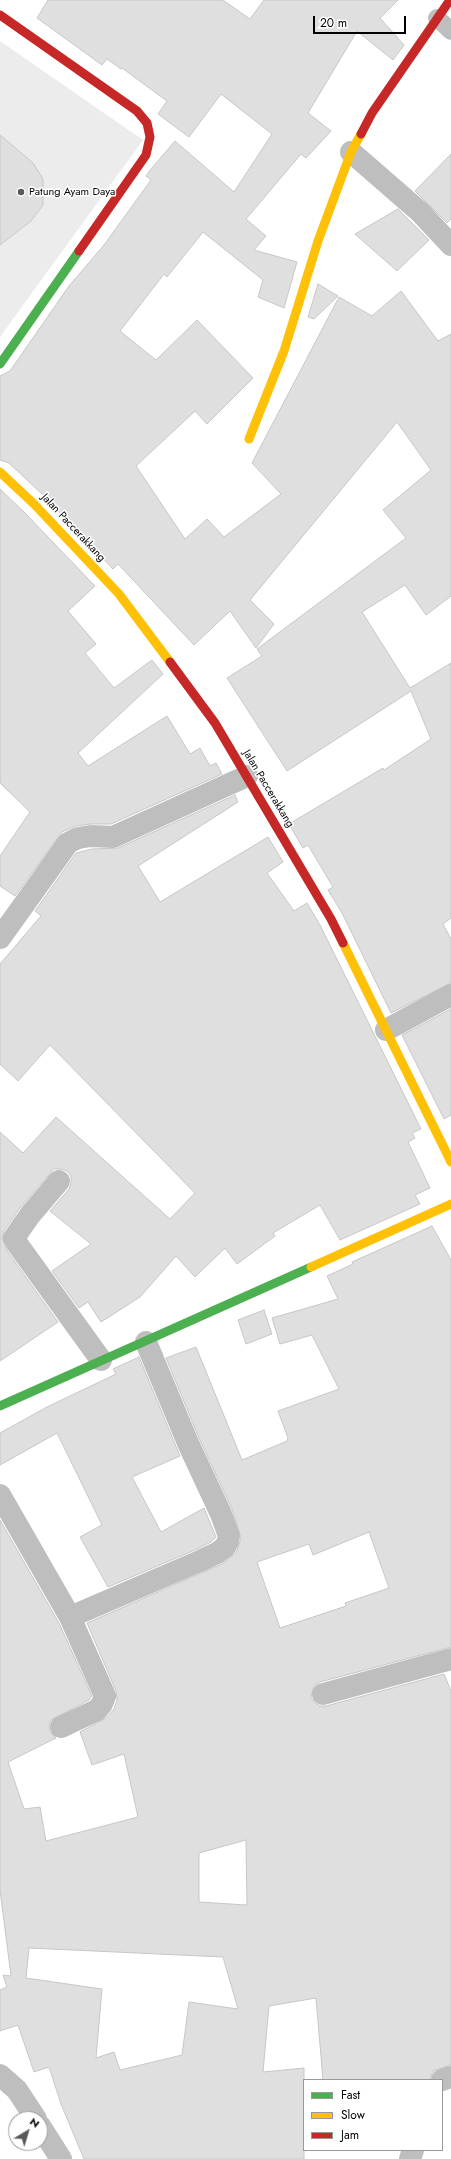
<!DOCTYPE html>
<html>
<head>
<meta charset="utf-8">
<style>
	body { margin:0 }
	#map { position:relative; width:451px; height:2159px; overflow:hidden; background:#fff; font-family:Jost,sans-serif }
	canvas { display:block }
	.legend { position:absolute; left:303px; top:2079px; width:140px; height:72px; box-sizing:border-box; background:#fff; border:1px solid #999; margin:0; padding:5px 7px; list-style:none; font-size:12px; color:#000 }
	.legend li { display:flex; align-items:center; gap:8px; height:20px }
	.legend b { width:20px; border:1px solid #999 }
	.north { position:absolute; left:8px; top:2111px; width:40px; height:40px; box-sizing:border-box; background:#fff; border:1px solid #999; border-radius:50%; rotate:38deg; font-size:11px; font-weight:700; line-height:16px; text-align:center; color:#000 }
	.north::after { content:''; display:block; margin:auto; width:14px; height:18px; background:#595959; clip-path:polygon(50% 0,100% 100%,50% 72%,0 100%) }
	.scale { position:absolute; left:313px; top:16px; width:93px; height:18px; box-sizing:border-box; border:2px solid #000; border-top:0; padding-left:5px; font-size:12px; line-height:14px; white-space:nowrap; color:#000; -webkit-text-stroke:3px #fff; paint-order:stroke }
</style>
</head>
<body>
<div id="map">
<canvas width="451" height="2159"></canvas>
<ul class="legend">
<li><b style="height:5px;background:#4caf50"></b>Fast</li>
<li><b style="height:5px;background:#ffc107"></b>Slow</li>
<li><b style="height:5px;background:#c62828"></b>Jam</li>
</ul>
<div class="north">N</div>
<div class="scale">20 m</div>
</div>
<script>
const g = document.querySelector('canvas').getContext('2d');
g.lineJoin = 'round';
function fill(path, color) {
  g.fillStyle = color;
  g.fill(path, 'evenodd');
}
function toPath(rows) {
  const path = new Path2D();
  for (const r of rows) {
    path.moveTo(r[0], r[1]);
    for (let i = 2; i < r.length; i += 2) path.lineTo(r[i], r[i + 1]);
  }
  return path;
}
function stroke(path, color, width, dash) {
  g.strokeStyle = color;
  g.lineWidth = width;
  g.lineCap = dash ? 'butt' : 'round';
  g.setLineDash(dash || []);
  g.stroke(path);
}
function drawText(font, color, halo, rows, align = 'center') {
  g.font = font + ' Jost,sans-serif';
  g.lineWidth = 3;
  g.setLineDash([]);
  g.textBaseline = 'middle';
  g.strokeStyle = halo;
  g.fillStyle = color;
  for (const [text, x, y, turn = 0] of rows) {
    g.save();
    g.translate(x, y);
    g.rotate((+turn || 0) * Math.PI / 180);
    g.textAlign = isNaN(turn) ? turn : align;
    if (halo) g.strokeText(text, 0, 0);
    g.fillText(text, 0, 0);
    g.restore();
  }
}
const green = toPath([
	[0,41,143,140,0,337,0,238,13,235,31,221,43,205,0,141]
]);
const building = toPath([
	[48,0,223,0,250,19,264,0,398,0,380,18,404,45,393,60,357,31,308,113,331,131,306,158,301,154,246,219,266,236,254,250,297,262,284,308,258,297,263,280,203,232,167,277,164,274,120,331,156,360,197,320,253,378,207,424,195,411,136,466,185,539,207,519,224,537,281,494,252,463,339,297,372,316,401,291,438,341,451,334,451,596,426,615,405,585,362,612,410,688,451,663,451,918,443,924,451,939,451,983,391,1013,342,913,328,890,333,887,308,845,303,848,289,824,383,768,384,770,431,739,411,691,287,771,227,678,262,656,257,649,406,538,383,510,431,470,397,422,250,600,274,624,256,648,230,611,194,645,118,564,113,569,43,495,9,463,0,460,0,376,10,371,69,286,104,245,151,180,146,176,151,169,175,141,234,192,272,134,221,94,189,137,158,114,167,101,122,68,121,69,107,59,102,65,37,18,48,0],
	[0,135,33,163,43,179,43,205,31,221,0,245,0,135],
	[451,154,451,219,447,223,415,191,451,154],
	[398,209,429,240,397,271,355,234,398,209],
	[318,284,338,296,314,319,308,317,318,284],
	[0,489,25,513,95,586,68,611,96,644,85,653,114,688,152,660,163,674,78,753,88,766,167,716,190,754,200,748,210,766,216,763,222,774,111,824,91,824,76,826,62,832,15,896,0,886,0,856,30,812,0,783,0,489],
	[235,795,238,802,138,866,160,902,268,837,283,862,267,873,294,911,307,903,320,925,421,1129,412,1133,415,1138,408,1142,430,1188,415,1195,420,1204,340,1240,320,1205,273,1233,275,1236,237,1264,225,1248,195,1277,176,1256,140,1297,101,1322,88,1302,79,1308,52,1271,91,1244,50,1211,69,1189,71,1183,71,1176,67,1171,61,1169,54,1169,20,1208,4,1231,2,1238,8,1252,58,1322,0,1361,0,1132,23,1153,56,1117,170,1219,195,1193,50,1045,18,1081,0,1064,0,964,41,916,35,911,76,853,92,849,118,848,235,795],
	[451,1009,451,1115,444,1119,402,1035,451,1009],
	[432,1226,451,1260,451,1647,320,1682,314,1686,311,1697,315,1703,320,1706,326,1706,444,1674,451,1691,451,2065,433,2071,430,2080,323,2080,316,1998,269,2006,263,2072,304,2068,304,2159,84,2159,61,2104,49,2067,34,2072,18,2025,0,2031,0,1990,7,1987,3,1975,11,1976,0,1890,0,1520,59,1623,92,1696,89,1700,51,1720,49,1726,50,1732,56,1738,8,1762,24,1809,40,1807,46,1841,138,1817,124,1754,92,1765,80,1732,106,1718,114,1709,117,1700,116,1691,87,1623,222,1564,236,1553,241,1538,232,1509,199,1438,166,1358,196,1347,242,1460,287,1441,288,1438,278,1411,339,1389,312,1335,280,1344,272,1318,338,1299,327,1276,353,1264,352,1262,432,1226],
	[369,1532,389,1588,345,1603,346,1606,280,1628,257,1562,309,1544,313,1555,369,1532],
	[246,1840,247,1905,199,1902,199,1853,246,1840],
	[29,1948,223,1957,238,2009,189,2002,182,2055,120,2070,114,2052,96,2058,102,1989,26,1978,29,1948],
	[264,1310,272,1334,246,1344,238,1320,264,1310],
	[139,1357,180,1456,132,1477,161,1532,204,1508,216,1537,211,1542,195,1550,108,1587,80,1537,102,1525,57,1433,0,1465,0,1433,47,1407,116,1374,113,1369,139,1357]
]);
const lane = toPath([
	[437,18,451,31]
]);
const street = toPath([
	[351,152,420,212,451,245],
	[0,938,68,843,78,838,91,836,113,837,247,776],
	[386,1030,451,995],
	[59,1181,30,1215,14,1238,18,1245,101,1360],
	[0,1495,70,1617,105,1696,102,1704,97,1710,61,1727],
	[70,1617,200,1561,217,1553,225,1547,228,1541,229,1536,221,1514,188,1443,146,1342],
	[323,1694,451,1659],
	[0,2075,17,2090,36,2119],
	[442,2080,451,2077],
	[40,2126,61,2159],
	[410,2159,413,2150]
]);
const fast = toPath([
	[0,364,79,251],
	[0,1406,311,1267]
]);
const slow = toPath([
	[249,439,284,351,318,241,351,152,361,134],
	[0,472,34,504,119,594,170,662],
	[343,943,451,1162],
	[311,1267,451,1204]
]);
const jam = toPath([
	[0,15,137,111,147,123,150,137,146,155,79,251],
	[361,134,372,113,450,0],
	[170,662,215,723,331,919,343,943]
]);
const markers = [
	[21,192,4,"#595959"]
];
const poiNames = [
	["Patung Ayam Daya",29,192]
];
const streetNames = [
	["Jalan Paccerakkang",73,528,47],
	["Jalan Paccerakkang",268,789,59]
];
fill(green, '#ececec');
fill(building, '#dfdfdf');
stroke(building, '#c7c7c7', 1);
stroke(lane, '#bebebe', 18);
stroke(street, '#bebebe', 22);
stroke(fast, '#4caf50', 9);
stroke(slow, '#ffc107', 9);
stroke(jam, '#c62828', 9);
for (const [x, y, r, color] of markers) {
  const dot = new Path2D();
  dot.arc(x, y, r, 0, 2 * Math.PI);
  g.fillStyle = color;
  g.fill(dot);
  stroke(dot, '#fff', 1.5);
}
drawText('11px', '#000', '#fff', poiNames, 'left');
drawText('11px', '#000', '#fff', streetNames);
</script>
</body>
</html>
